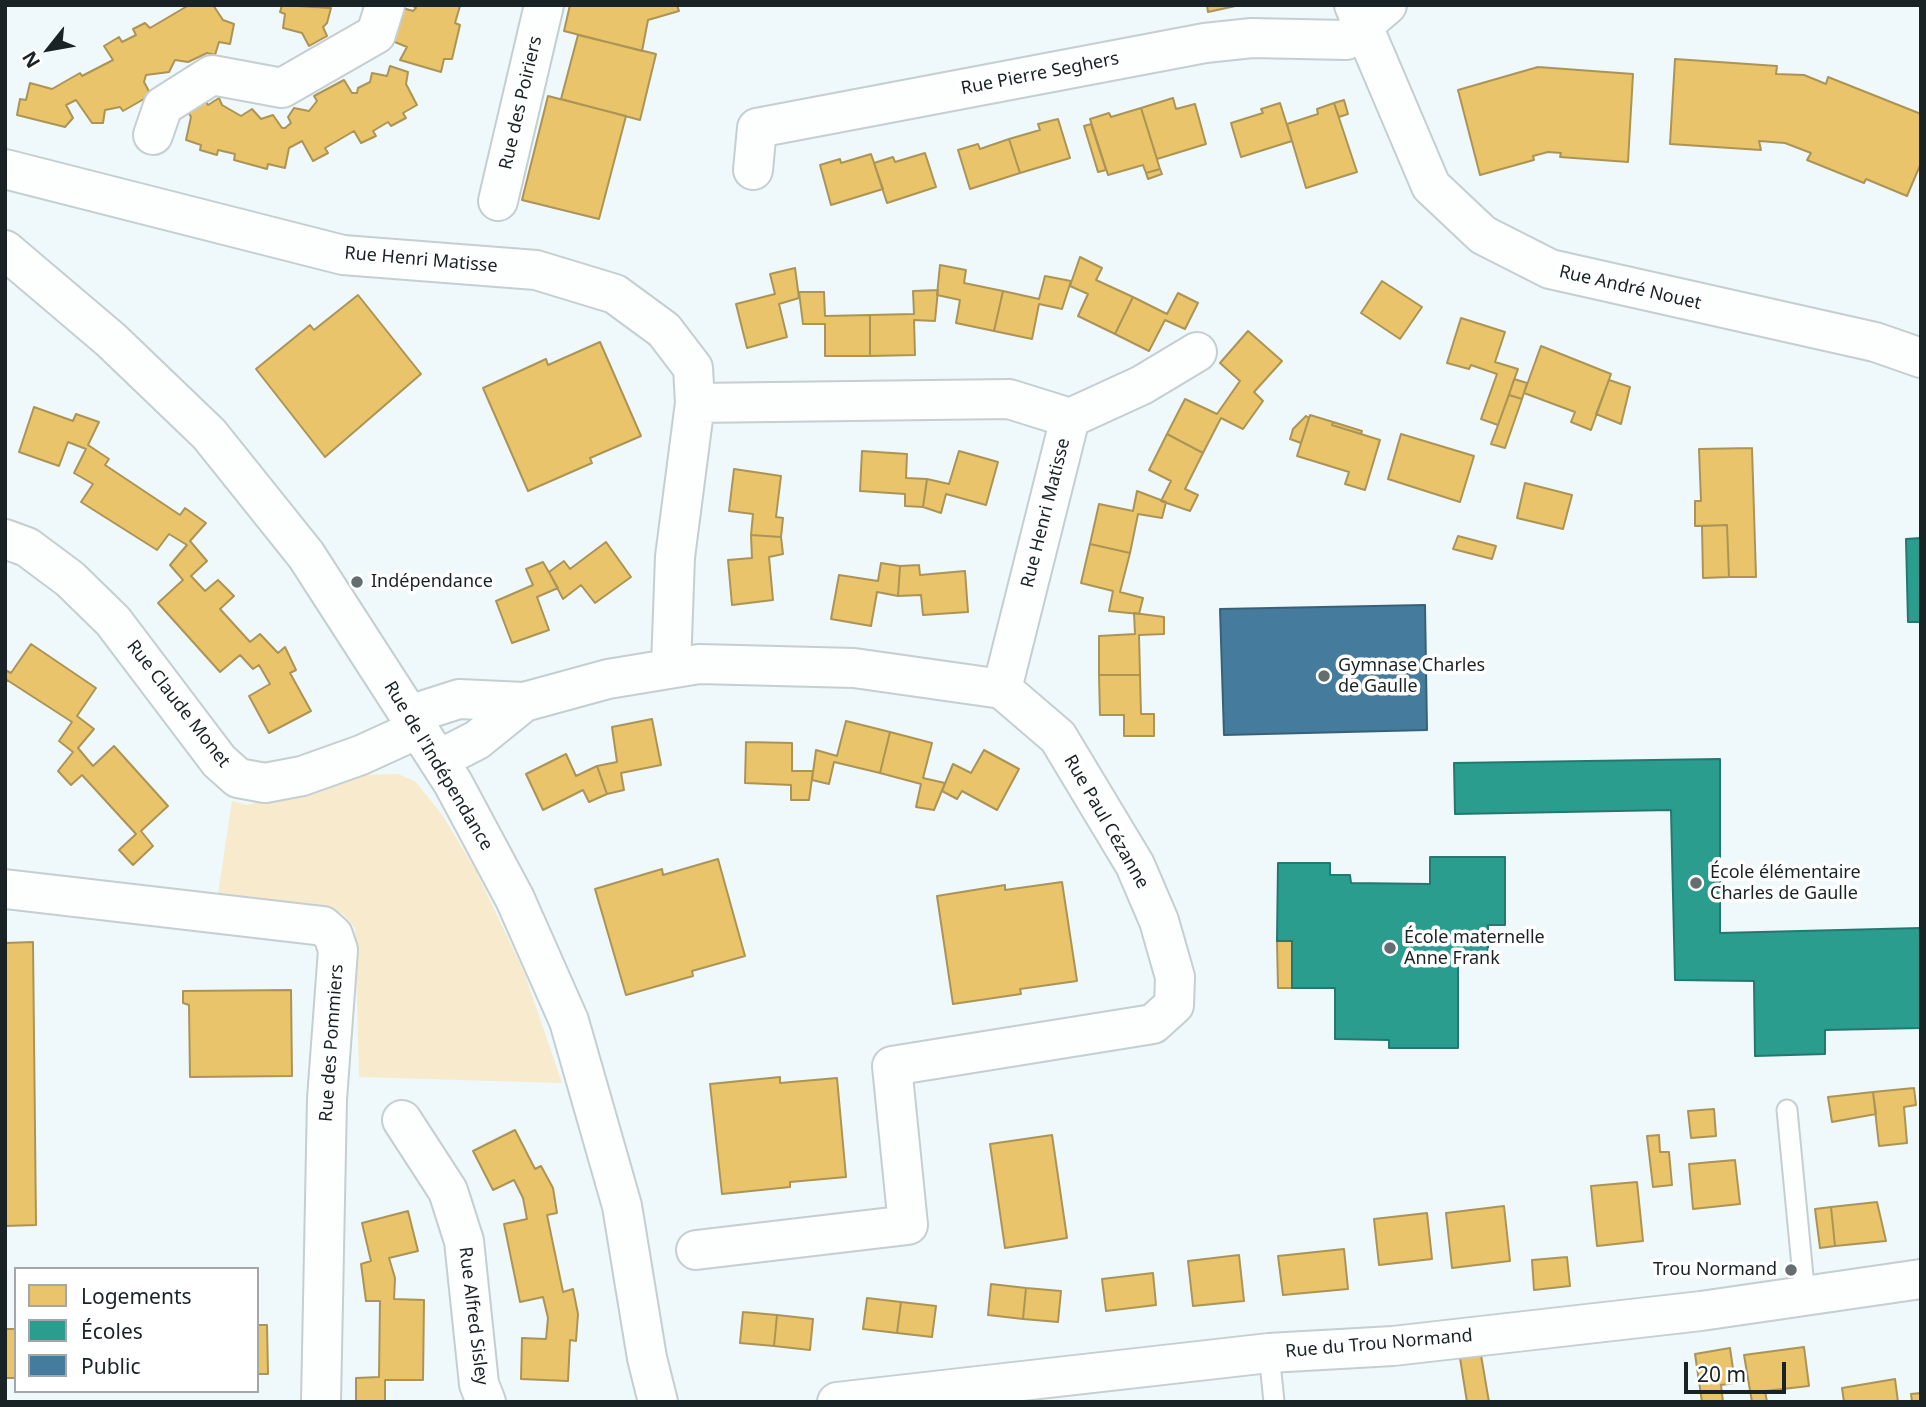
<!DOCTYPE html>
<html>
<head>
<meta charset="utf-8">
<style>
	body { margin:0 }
	#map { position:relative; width:1926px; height:1407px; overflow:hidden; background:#eff8fa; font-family:"Noto Sans",sans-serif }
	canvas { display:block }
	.frame { position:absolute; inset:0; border:7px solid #192325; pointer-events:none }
	.legend { position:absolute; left:14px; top:1267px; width:245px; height:126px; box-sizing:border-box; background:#fff; border:2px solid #a3a7a8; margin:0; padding:9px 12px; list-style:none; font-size:21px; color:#192325 }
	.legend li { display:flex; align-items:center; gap:14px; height:35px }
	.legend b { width:35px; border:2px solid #a3a7a8 }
	.north { position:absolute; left:14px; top:14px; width:70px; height:70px; -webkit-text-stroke:5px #fff; paint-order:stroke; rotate:239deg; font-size:19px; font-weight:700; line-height:28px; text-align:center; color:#192325 }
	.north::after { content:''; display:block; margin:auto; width:24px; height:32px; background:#192325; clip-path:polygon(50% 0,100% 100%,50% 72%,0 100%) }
	.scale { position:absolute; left:1684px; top:1362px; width:102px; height:32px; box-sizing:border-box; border:4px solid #192325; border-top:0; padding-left:9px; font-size:21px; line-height:24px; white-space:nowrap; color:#192325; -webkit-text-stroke:5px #fff; paint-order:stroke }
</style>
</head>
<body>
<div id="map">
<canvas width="1926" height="1407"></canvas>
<div class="frame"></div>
<ul class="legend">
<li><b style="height:19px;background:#e9c46a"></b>Logements</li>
<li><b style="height:19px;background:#2a9d8f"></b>Écoles</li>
<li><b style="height:19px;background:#457b9d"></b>Public</li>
</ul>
<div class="north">N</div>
<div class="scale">20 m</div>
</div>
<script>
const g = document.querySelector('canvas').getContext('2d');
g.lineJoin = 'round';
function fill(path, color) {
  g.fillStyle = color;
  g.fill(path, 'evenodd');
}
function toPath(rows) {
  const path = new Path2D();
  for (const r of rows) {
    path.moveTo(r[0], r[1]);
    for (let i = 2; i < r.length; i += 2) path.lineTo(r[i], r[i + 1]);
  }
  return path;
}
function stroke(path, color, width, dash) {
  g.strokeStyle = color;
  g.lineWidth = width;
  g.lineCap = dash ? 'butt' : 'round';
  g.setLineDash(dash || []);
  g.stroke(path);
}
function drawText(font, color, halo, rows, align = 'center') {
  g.font = font + ' "Noto Sans",sans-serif';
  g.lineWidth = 7;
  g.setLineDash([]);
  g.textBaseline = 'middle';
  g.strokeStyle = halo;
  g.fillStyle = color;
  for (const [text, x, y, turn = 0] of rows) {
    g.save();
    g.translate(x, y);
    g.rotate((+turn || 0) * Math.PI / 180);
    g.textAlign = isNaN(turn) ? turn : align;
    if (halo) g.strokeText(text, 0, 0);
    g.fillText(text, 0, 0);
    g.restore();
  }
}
const green = toPath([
	[398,774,416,782,443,816,476,871,524,972,562,1083,359,1077,355,928,342,913,218,894,232,801,247,805,360,775]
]);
const homes = toPath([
	[189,5,213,5,223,20,234,24,230,44,219,42,215,55,207,53,188,62,175,60,169,72,146,75,144,82,151,95,123,111,120,107,105,110,103,123,92,123,76,100,66,105,73,118,65,127,17,115,20,99,26,100,30,83,52,89,80,73,82,76,113,60,104,46,119,37,122,42,136,35,133,29,145,23,150,28,189,5],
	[282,5,331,8,327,23,323,27,327,36,309,46,302,33,283,28,285,14,280,12,282,5],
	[466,5,460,6,455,23,460,25,452,59,444,59,441,72,400,60,407,47,390,40,399,7,413,11,416,8,413,6,466,5],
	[570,5,677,5,679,11,648,20,642,51,564,31,570,5],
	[1207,5,1240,5,1208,12,1207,5],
	[578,35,656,54,640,120,561,99,578,35],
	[1675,59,1777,66,1776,74,1804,75,1826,84,1828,77,1921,114,1921,163,1907,196,1866,179,1864,183,1807,160,1811,153,1785,143,1759,141,1761,150,1670,144,1675,59],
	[390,66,408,72,406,84,417,105,403,113,406,118,391,126,388,122,373,131,376,136,361,143,354,131,325,148,328,153,313,161,302,141,289,148,285,168,268,164,267,169,234,160,235,154,218,150,217,155,200,150,201,145,186,140,191,117,185,106,202,96,208,105,219,98,222,105,241,116,252,109,261,119,273,115,282,128,285,128,291,123,288,117,294,108,309,111,317,101,314,96,344,80,352,93,357,93,358,88,370,82,372,73,387,76,390,66],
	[1538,67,1633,74,1628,162,1560,157,1561,153,1548,152,1533,156,1534,160,1480,175,1458,90,1538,67],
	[548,96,626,116,599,219,522,200,548,96],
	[1173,98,1176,109,1195,104,1206,144,1157,159,1141,108,1173,98],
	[1344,100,1348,114,1339,117,1334,103,1344,100],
	[1280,103,1292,141,1241,157,1231,123,1263,113,1261,109,1280,103],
	[1334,103,1357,172,1306,188,1287,124,1318,114,1317,109,1334,103],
	[1141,108,1160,169,1146,173,1143,165,1108,175,1090,119,1109,113,1111,117,1141,108],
	[1058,119,1070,158,1020,173,1009,139,1040,130,1038,124,1058,119],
	[1091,124,1106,170,1098,172,1084,126,1091,124],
	[1009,139,1020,173,970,189,958,150,978,144,980,149,1009,139],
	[925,153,936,187,887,203,874,163,893,157,895,162,925,153],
	[871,154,883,189,831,205,820,165,840,159,841,163,871,154],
	[1160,169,1162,174,1148,179,1146,173,1160,169],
	[1080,257,1102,268,1096,280,1133,297,1115,334,1078,316,1088,294,1070,286,1080,257],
	[940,265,966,270,964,283,1003,291,994,331,956,323,960,300,937,295,940,265],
	[795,268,799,298,779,304,787,337,747,348,736,304,775,294,770,274,795,268],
	[1045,276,1071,281,1062,309,1039,304,1032,339,994,331,1003,291,1039,299,1045,276],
	[1382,281,1422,307,1400,339,1361,313,1382,281],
	[938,290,935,321,914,320,915,355,870,356,870,315,914,314,913,291,938,290],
	[799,292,824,292,825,316,870,315,870,356,825,356,825,324,803,324,799,292],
	[1178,293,1198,303,1185,329,1165,320,1149,351,1115,334,1133,297,1167,314,1178,293],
	[358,295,421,374,325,457,256,369,310,325,314,330,358,295],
	[1461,318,1505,332,1495,362,1518,369,1498,425,1481,419,1497,374,1471,365,1469,369,1447,363,1461,318],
	[1248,331,1282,361,1254,392,1263,401,1243,429,1221,418,1203,453,1167,434,1185,399,1217,414,1240,381,1220,363,1248,331],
	[600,342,641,436,590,458,592,463,528,491,483,388,546,359,548,365,600,342],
	[1541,346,1611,374,1591,430,1571,422,1575,412,1524,393,1541,346],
	[1514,379,1527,383,1522,399,1509,395,1514,379],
	[1609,380,1630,387,1621,424,1596,414,1609,380],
	[1509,395,1522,399,1505,448,1491,444,1509,395],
	[34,407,73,421,76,414,99,422,88,445,109,459,105,465,180,515,185,508,206,523,190,541,207,561,191,576,205,591,218,580,234,596,220,609,250,642,260,634,278,653,285,647,296,670,290,673,311,711,269,733,249,696,270,684,259,665,253,669,240,655,220,672,158,603,183,580,170,565,187,545,169,534,157,550,81,502,93,484,74,473,86,449,68,442,59,466,19,452,34,407],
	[1310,415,1333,422,1332,425,1380,440,1365,490,1345,484,1349,472,1297,456,1310,415],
	[1306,416,1309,418,1301,443,1290,439,1293,429,1306,416],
	[1333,422,1362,431,1361,434,1332,425,1333,422],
	[1167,434,1203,453,1185,489,1198,495,1190,511,1161,501,1171,481,1149,470,1167,434],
	[1401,434,1474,456,1460,502,1388,479,1401,434],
	[1752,448,1756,577,1729,577,1727,525,1695,526,1695,501,1701,501,1699,449,1752,448],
	[862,451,907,454,906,478,927,479,923,507,905,506,905,494,860,491,862,451],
	[959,451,998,462,986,505,946,494,941,513,923,507,927,479,949,484,959,451],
	[734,469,781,476,776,517,783,518,781,537,751,535,753,514,729,511,734,469],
	[1525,483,1572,495,1563,529,1517,518,1525,483],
	[1137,491,1166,502,1162,518,1138,514,1130,553,1090,544,1099,504,1133,511,1137,491],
	[1727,525,1729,577,1703,578,1702,526,1727,525],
	[751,535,781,537,783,554,769,557,773,600,732,605,728,560,752,558,751,535],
	[1458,536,1496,546,1492,559,1453,549,1458,536],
	[606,542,631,577,595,603,581,585,563,599,549,572,564,561,570,569,606,542],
	[1090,544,1130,553,1120,592,1143,598,1139,614,1109,611,1113,591,1081,583,1090,544],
	[543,562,558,588,537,597,549,630,512,643,496,601,533,585,526,569,543,562],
	[881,563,900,566,898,596,877,592,871,626,831,619,839,575,878,581,881,563],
	[919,565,920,575,965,571,968,612,923,615,921,595,898,596,900,566,919,565],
	[1134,613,1164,617,1164,634,1139,635,1140,675,1099,675,1099,636,1135,634,1134,613],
	[31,644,96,688,77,716,94,729,78,748,93,766,114,746,168,806,141,831,153,846,133,865,119,850,136,834,82,775,71,785,58,771,73,752,59,741,72,722,7,680,5,683,5,670,11,673,31,644],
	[1099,675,1140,675,1141,714,1154,714,1154,736,1124,736,1124,715,1100,715,1099,675],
	[652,719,661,765,621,773,624,790,607,794,597,766,617,762,612,727,652,719],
	[846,721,890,732,880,773,834,762,829,784,812,780,816,750,837,756,846,721],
	[890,732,932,743,923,778,945,783,934,810,916,807,921,784,880,773,890,732],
	[746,742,792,743,792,771,813,771,809,800,791,800,791,785,745,783,746,742],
	[984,750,1019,769,997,810,962,791,957,799,942,791,953,764,971,773,984,750],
	[566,754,576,776,597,766,607,794,589,802,583,790,543,810,526,774,566,754],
	[718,859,745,956,692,971,693,976,626,995,595,889,662,869,663,875,718,859],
	[1062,882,1077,981,1020,989,1021,994,953,1004,937,896,1005,885,1005,890,1062,882],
	[1277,941,1292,941,1292,988,1278,988,1277,941],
	[33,942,36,1225,5,1226,5,943,33,942],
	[291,990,292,1076,190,1077,189,1005,183,1003,183,991,291,990],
	[780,1077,780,1083,837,1078,846,1177,790,1182,790,1187,722,1194,710,1084,780,1077],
	[1914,1088,1916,1105,1904,1107,1907,1143,1879,1146,1873,1092,1914,1088],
	[1873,1092,1876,1114,1832,1122,1828,1097,1873,1092],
	[1714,1109,1716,1136,1691,1138,1688,1111,1714,1109],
	[515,1130,535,1169,541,1166,553,1188,557,1213,547,1215,563,1292,573,1289,578,1314,576,1341,570,1340,568,1381,521,1379,522,1338,546,1339,548,1318,543,1297,520,1302,504,1224,527,1219,523,1198,514,1180,493,1190,473,1151,515,1130],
	[1052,1135,1067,1238,1005,1248,990,1144,1052,1135],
	[1659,1135,1660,1152,1669,1152,1672,1185,1653,1187,1647,1136,1659,1135],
	[1735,1160,1740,1204,1693,1209,1689,1164,1735,1160],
	[1637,1182,1643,1241,1597,1246,1591,1186,1637,1182],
	[1877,1202,1886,1241,1835,1246,1831,1207,1877,1202],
	[1504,1206,1510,1261,1452,1268,1446,1213,1504,1206],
	[1831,1207,1835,1246,1820,1248,1815,1209,1831,1207],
	[408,1211,418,1251,389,1258,395,1278,394,1299,424,1300,423,1380,385,1380,385,1401,356,1401,356,1378,379,1377,380,1301,366,1301,361,1264,371,1261,362,1223,408,1211],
	[1427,1213,1432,1259,1379,1265,1374,1219,1427,1213],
	[1344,1249,1348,1289,1283,1295,1278,1256,1344,1249],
	[1239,1255,1244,1301,1193,1306,1188,1261,1239,1255],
	[1567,1257,1570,1286,1534,1290,1532,1260,1567,1257],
	[1153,1273,1156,1305,1106,1311,1102,1279,1153,1273],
	[991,1284,1026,1288,1023,1319,988,1315,991,1284],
	[1026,1288,1061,1291,1058,1322,1023,1319,1026,1288],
	[867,1298,901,1302,897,1333,863,1329,867,1298],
	[901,1302,936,1306,932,1337,897,1333,901,1302],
	[743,1312,777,1315,774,1346,740,1343,743,1312],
	[777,1315,813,1319,810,1350,774,1346,777,1315],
	[257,1325,267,1325,268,1374,257,1374,257,1325],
	[5,1329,16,1329,16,1378,5,1378,5,1329],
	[1804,1347,1809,1386,1765,1391,1767,1402,1752,1402,1744,1355,1804,1347],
	[1730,1348,1735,1383,1721,1385,1723,1402,1702,1402,1695,1354,1730,1348],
	[1481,1355,1489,1402,1467,1402,1460,1358,1481,1355],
	[1895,1379,1898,1402,1844,1402,1842,1388,1895,1379],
	[1921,1393,1921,1402,1912,1402,1911,1394,1921,1393]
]);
const schools = toPath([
	[1921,538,1921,622,1908,622,1906,539,1921,538],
	[1720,759,1720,933,1921,928,1921,1028,1825,1030,1825,1054,1755,1056,1754,981,1675,980,1671,810,1455,814,1454,763,1720,759],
	[1430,857,1505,857,1505,925,1488,925,1488,956,1458,955,1458,1048,1389,1048,1389,1040,1335,1039,1335,988,1292,988,1292,941,1277,941,1278,863,1330,863,1330,875,1350,875,1351,883,1430,884,1430,857]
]);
const public = toPath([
	[1425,605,1427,730,1224,735,1220,609,1425,605]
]);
const service = toPath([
	[1787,1110,1805,1297],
	[1269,1353,1274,1402]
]);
const minor = toPath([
	[1354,5,1431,186,1483,235,1550,269,1875,342,1921,358],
	[153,135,163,106,212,75,282,88,376,34,385,5],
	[5,169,343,255,536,270,615,294,664,330,693,368,695,403,675,557,671,667],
	[753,170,757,128,1205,43,1252,38,1346,40,1387,5],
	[498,201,544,5],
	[5,250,111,340,209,434,306,555,453,783,515,899,569,1021,622,1206,647,1358,658,1402],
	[695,403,1009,399,1070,418],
	[1070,418,1142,385,1197,352],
	[5,539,27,547,70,579,113,621,219,761,238,778,265,783,302,776,361,755,418,729],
	[1002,689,1070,418],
	[524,702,608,679,699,664,854,668,1002,689,1058,737,1135,865,1159,921,1175,977,1174,1005,1153,1024,892,1066,908,1225,696,1250],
	[409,715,459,699,524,702,477,740,438,760],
	[5,889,323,926,333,935,338,950,327,1099,321,1402],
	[402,1120,448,1191,464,1241,479,1384,486,1402],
	[837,1402,1269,1353,1393,1346,1701,1311,1921,1279]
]);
const markers = [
	[357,582,7,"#646e70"],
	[1324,676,7,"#646e70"],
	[1696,883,7,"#646e70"],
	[1390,948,7,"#646e70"],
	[1791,1270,7,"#646e70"]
];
const streetNames = [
	["Rue Pierre Seghers",1040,74,-11],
	["Rue des Poiriers",521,103,-77],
	["Rue Henri Matisse",421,260,5],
	["Rue André Nouet",1630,288,13],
	["Rue Henri Matisse",1046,513,-76],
	["Rue Claude Monet",178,704,52],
	["Rue de l'Indépendance",438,766,59],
	["Rue Paul Cézanne",1106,822,60],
	["Rue des Pommiers",332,1043,-86],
	["Rue Alfred Sisley",473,1316,83],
	["Rue du Trou Normand",1379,1344,-5]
];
const poiNames = [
	["Indépendance",371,582],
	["Gymnase Charles",1338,666],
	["de Gaulle",1338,687],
	["École élémentaire",1710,873],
	["Charles de Gaulle",1710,894],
	["École maternelle",1404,938],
	["Anne Frank",1404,959],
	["Trou Normand",1777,1270,"right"]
];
fill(green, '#f7eacd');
fill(homes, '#e9c46a');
stroke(homes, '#ab9455', 2);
fill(schools, '#2a9d8f');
stroke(schools, '#25786f', 2);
fill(public, '#457b9d');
stroke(public, '#386179', 2);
stroke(service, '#c5ced0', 23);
stroke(minor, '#c5ced0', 42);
stroke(service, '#fdfefe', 19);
stroke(minor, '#fdfefe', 38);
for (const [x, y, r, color] of markers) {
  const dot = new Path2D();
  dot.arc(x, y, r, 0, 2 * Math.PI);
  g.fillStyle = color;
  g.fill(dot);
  stroke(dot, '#fff', 2.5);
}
drawText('18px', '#192325', '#fff', streetNames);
drawText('18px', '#192325', '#fff', poiNames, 'left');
</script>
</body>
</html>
